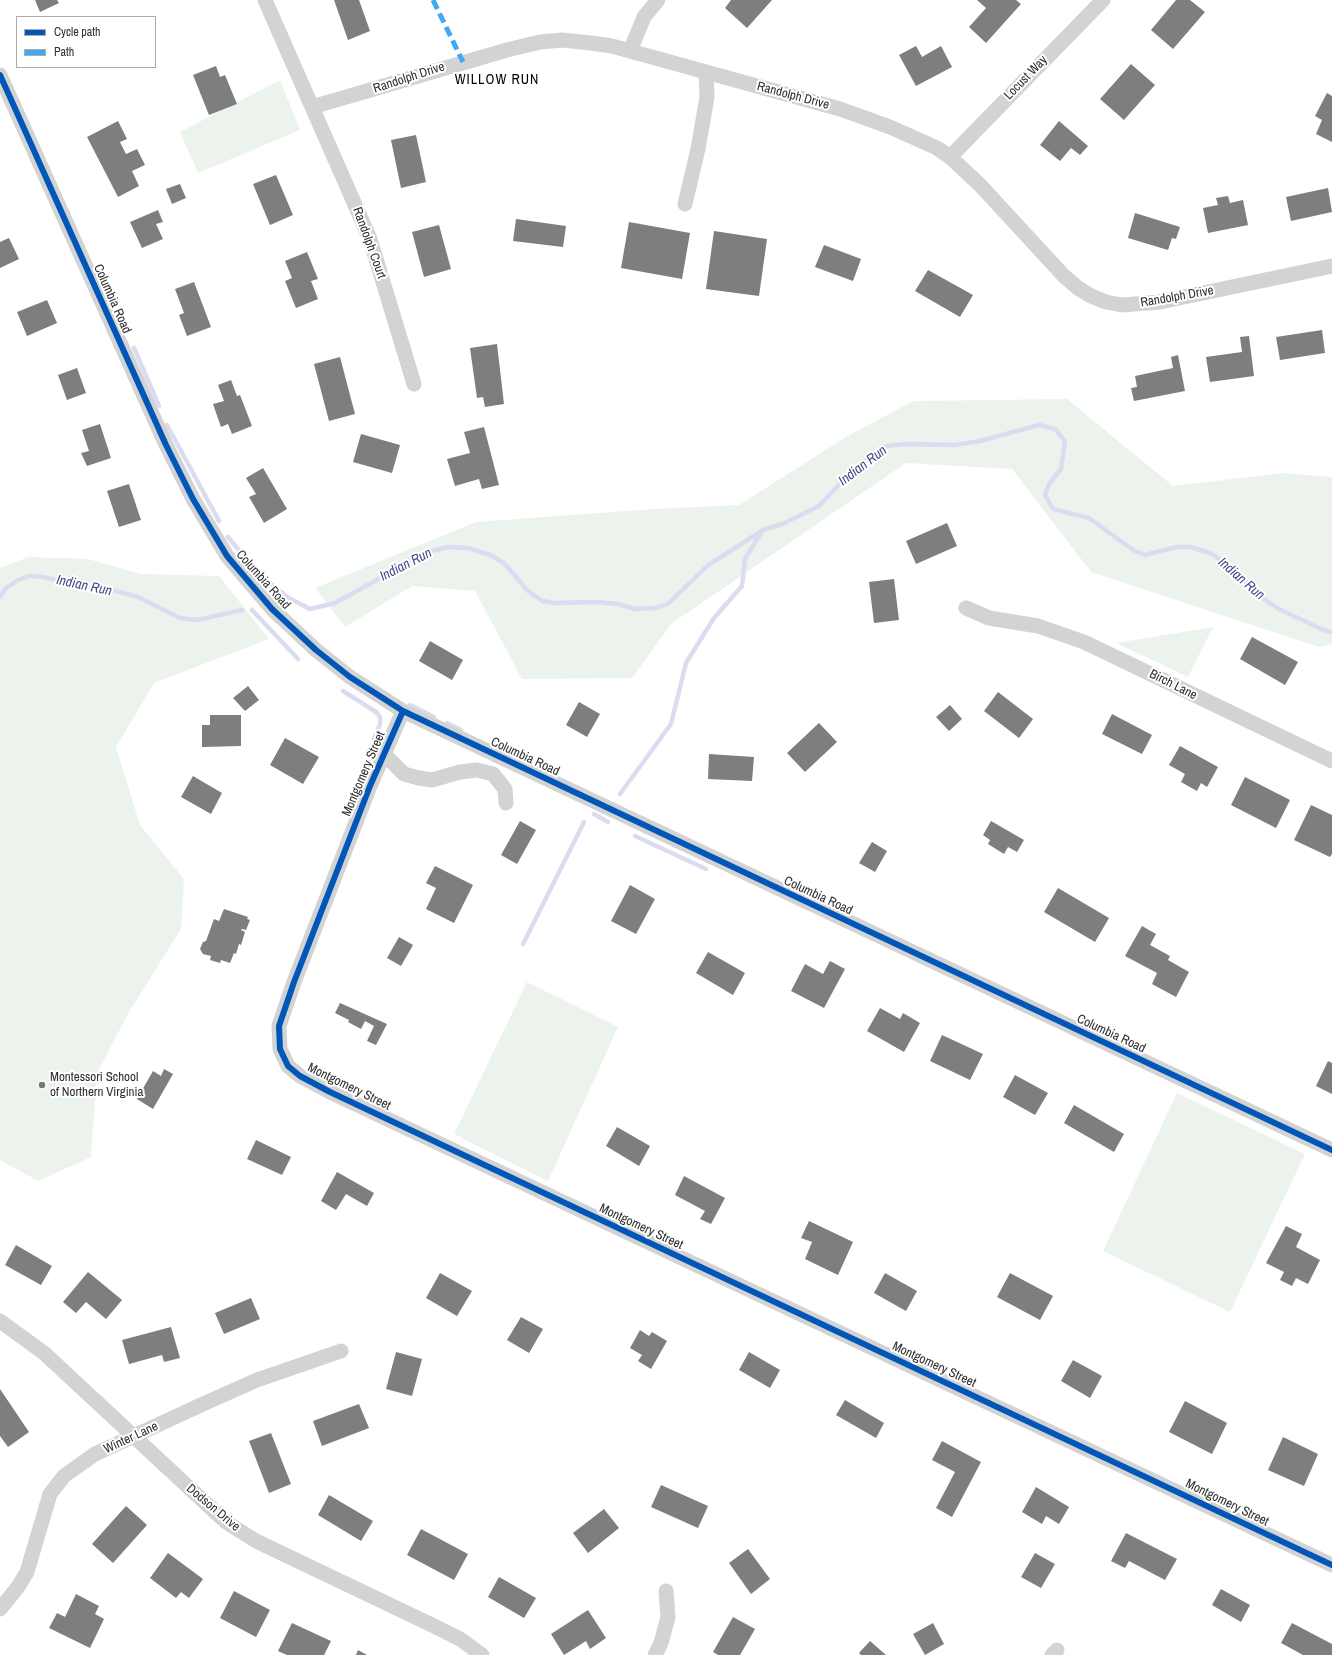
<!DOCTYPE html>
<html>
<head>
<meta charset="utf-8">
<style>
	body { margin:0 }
	#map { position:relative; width:1332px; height:1655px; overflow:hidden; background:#fff; font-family:"Archivo Narrow",sans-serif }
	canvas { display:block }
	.legend { position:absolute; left:16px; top:16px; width:140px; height:52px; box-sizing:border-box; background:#fff; border:1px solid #ababab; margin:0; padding:5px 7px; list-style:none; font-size:12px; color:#2e2e2e }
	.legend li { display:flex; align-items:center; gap:8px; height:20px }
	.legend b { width:20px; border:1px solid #ababab }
</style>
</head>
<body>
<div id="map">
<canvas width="1332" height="1655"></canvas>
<ul class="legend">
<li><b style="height:5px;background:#0057b8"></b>Cycle path</li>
<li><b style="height:5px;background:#3fa9f5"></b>Path</li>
</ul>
</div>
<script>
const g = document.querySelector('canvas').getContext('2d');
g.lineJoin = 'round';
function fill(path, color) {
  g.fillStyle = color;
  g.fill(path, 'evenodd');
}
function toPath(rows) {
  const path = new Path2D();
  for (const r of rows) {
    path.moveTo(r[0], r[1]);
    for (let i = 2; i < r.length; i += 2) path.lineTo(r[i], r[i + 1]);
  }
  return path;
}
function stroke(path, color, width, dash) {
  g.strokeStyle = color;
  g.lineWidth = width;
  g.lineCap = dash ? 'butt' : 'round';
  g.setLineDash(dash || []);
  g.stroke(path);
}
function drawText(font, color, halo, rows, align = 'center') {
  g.font = font + ' "Archivo Narrow",sans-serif';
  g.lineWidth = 4;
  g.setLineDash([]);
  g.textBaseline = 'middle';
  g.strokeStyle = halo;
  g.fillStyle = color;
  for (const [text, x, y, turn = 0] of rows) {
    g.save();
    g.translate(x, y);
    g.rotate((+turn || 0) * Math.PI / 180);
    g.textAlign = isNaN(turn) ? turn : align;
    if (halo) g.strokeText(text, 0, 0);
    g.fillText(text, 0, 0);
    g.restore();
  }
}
const green = toPath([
	[280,80,300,130,198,173,180,132],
	[1067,399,1173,486,1283,473,1332,477,1332,644,1319,647,1091,572,1012,469,906,463,671,624,632,678,522,679,475,591,412,586,345,627,315,588,476,522,655,509,739,505,846,437,913,401],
	[28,557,88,559,141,574,219,576,269,639,154,683,116,747,140,825,184,879,181,929,129,1012,97,1073,91,1157,38,1181,0,1160,0,568],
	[1213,627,1188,677,1116,643],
	[527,982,618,1027,548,1181,454,1134],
	[1177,1093,1305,1154,1230,1312,1103,1251]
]);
const stream = toPath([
	[134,348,159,406],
	[167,425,219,521],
	[228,537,258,574,289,598,310,609,335,603,427,552,449,547,468,548,490,555,504,563,528,591,542,601,556,603,595,602,618,604,635,609,657,608,669,603,707,566,763,530,782,524,819,506,848,475,872,455,887,446,905,444,955,445,980,441,1039,425,1055,429,1065,441,1061,469,1049,484,1045,495,1053,509,1089,518,1133,550,1145,555,1177,547,1191,547,1210,553,1229,566,1264,599,1277,608,1323,630,1332,632],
	[0,597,5,589,18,580,29,576,43,577,86,587,112,590,138,597,180,618,197,620,242,610],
	[252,610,298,659],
	[343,691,376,712,380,717,380,724,374,739],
	[410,705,434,717],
	[447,723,461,730],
	[620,794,671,724,686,663,714,618,742,586,745,559,762,531],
	[594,814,608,822],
	[635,836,706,869],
	[523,944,584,822]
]);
const building = toPath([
	[35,0,57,0,59,3,40,12],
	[334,0,359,0,370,31,348,40],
	[731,0,772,0,747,28,725,8],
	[977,0,1016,0,1021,4,986,43,969,27,986,8],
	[1176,0,1190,0,1205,12,1173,49,1151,30],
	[916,46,922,57,941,46,952,67,916,86,899,55],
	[1131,64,1155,85,1124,120,1100,99],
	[216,66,220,77,225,75,237,104,209,115,193,75],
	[1327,93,1332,96,1332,142,1316,134,1322,120,1315,116],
	[118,121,127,139,120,142,126,154,137,149,145,165,132,171,139,186,118,197,87,137],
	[1059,121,1088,146,1080,155,1071,148,1060,161,1040,145],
	[416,135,426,182,401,188,391,140],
	[276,175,293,215,270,225,253,184],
	[180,184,186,198,172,204,166,189],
	[1328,188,1332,212,1291,221,1286,197],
	[1228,196,1230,203,1243,200,1248,225,1208,233,1203,208,1218,205,1216,198],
	[158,210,163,222,156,224,163,239,142,248,130,222],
	[1135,213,1180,227,1176,239,1172,238,1168,250,1128,238],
	[516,219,566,226,563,247,513,241],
	[629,222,690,233,682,279,621,268],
	[439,225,451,269,424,277,412,232],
	[714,231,767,239,759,296,706,289],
	[9,238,19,259,0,268,0,242],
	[824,245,861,259,853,281,815,267],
	[307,252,318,279,311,281,318,299,296,308,285,281,292,278,285,261],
	[928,270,973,295,960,317,915,291],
	[194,282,211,327,187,336,179,315,184,313,175,289],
	[47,300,57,323,27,336,17,312],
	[1322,330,1325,353,1280,360,1276,337],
	[1249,336,1254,376,1210,382,1206,357,1242,352,1240,337],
	[497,344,504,404,485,407,483,397,477,398,470,348],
	[1178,355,1185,391,1134,401,1131,388,1137,387,1135,376,1173,368,1171,357],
	[340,357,355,414,329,421,314,364],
	[77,368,86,393,67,400,58,375],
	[231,380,237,396,240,395,252,426,232,434,228,424,221,427,213,404,224,401,218,385],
	[100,424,111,458,87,466,81,453,89,451,82,430],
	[484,427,499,485,482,489,479,479,455,486,447,459,470,453,464,432],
	[361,434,400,445,392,473,353,462],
	[263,468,287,509,264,523,249,497,256,494,246,478],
	[129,484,141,520,119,527,107,491],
	[947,523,957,546,916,564,906,541],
	[894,579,899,620,874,623,869,582],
	[1252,637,1298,662,1285,685,1240,659],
	[430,641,463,660,452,680,419,661],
	[248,686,259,700,245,711,233,698],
	[998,692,1033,719,1019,738,984,711],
	[579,702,600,714,587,737,566,725],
	[950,705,962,719,949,731,936,717],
	[1112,714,1152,735,1142,754,1102,734],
	[210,715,241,715,241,746,202,747,202,725,210,725],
	[819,723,837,742,805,772,787,753],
	[285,738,319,757,303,784,270,765],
	[1180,746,1218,767,1207,787,1201,783,1197,791,1181,782,1185,774,1169,765],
	[709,754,754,757,752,781,708,779],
	[193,776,222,793,211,814,181,797],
	[1245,777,1290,800,1276,828,1231,805],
	[1311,805,1332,815,1332,854,1330,857,1294,840],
	[520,821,536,830,517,864,501,855],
	[991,821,1024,840,1017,852,1008,847,1004,854,988,844,990,840,983,835],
	[872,842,887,851,875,872,859,863],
	[435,866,473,885,454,923,426,909,436,888,426,883],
	[630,885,655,899,636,934,611,921],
	[1058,888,1109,918,1095,942,1044,912],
	[224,909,248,917,247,919,250,920,246,930,242,929,241,930,245,932,241,945,239,944,236,954,234,953,230,963,221,960,220,963,210,960,211,956,203,954,200,949,203,942,206,941,214,919,219,921],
	[1142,926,1156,934,1150,945,1170,956,1168,960,1189,972,1176,997,1152,984,1157,973,1125,956],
	[399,937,413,945,401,966,387,958],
	[708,952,745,973,733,995,696,973],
	[830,961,845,969,824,1008,791,991,805,964,823,974],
	[340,1003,387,1024,376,1045,367,1041,374,1026,365,1021,361,1029,348,1022,349,1020,335,1013],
	[880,1008,900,1019,903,1013,920,1023,904,1052,867,1031],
	[942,1035,983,1054,970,1080,930,1061],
	[1328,1061,1332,1063,1332,1094,1316,1086],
	[164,1069,173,1074,153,1109,137,1099,153,1071,161,1076],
	[1015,1075,1048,1093,1035,1115,1003,1097],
	[1074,1105,1124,1134,1114,1152,1064,1123],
	[617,1127,650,1146,639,1166,606,1146],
	[256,1140,291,1157,282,1175,247,1159],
	[337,1172,374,1193,367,1206,346,1194,336,1210,321,1201],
	[684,1176,725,1198,711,1224,700,1219,705,1211,675,1195],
	[809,1221,853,1242,838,1275,805,1259,812,1242,801,1238],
	[1286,1226,1302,1234,1296,1247,1320,1260,1308,1284,1296,1278,1292,1286,1280,1280,1284,1272,1266,1263],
	[16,1245,52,1266,41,1285,5,1265],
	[88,1272,122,1300,106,1319,86,1302,76,1313,63,1302],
	[440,1273,472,1291,457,1316,426,1298],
	[885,1273,917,1291,906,1311,874,1293],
	[1010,1273,1053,1296,1040,1320,997,1297],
	[251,1298,260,1319,224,1334,215,1313],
	[521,1317,543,1329,529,1353,507,1340],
	[171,1327,180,1358,164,1362,162,1355,129,1364,122,1340],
	[640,1330,649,1336,652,1332,667,1341,651,1369,638,1361,642,1355,630,1348],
	[396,1352,422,1359,412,1396,386,1389],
	[749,1352,780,1370,770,1388,739,1370],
	[1073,1360,1102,1376,1090,1398,1061,1381],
	[0,1389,29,1432,8,1447,0,1436],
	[845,1400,884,1423,876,1438,836,1415],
	[1185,1401,1227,1423,1212,1454,1169,1432],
	[359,1404,369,1428,322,1446,313,1421],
	[271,1433,291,1484,269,1493,249,1441],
	[1283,1437,1318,1454,1304,1486,1268,1470],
	[942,1441,981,1462,952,1517,936,1508,955,1472,932,1460],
	[661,1485,708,1506,698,1528,651,1507],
	[1036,1487,1069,1507,1059,1524,1046,1516,1042,1524,1022,1512],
	[329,1495,373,1521,361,1541,318,1515],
	[126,1506,147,1525,113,1563,92,1544],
	[604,1509,619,1528,588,1553,573,1533],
	[421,1529,468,1554,454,1580,407,1555],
	[1126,1533,1177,1559,1165,1580,1129,1561,1125,1568,1111,1561],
	[748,1549,770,1579,751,1594,729,1563],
	[168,1553,203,1579,189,1598,181,1592,176,1598,150,1578],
	[1035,1553,1055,1564,1041,1588,1021,1577],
	[499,1577,536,1598,524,1618,488,1597],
	[1221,1589,1250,1605,1241,1622,1212,1605],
	[234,1591,270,1610,256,1637,220,1618],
	[76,1594,99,1606,95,1614,104,1619,90,1648,49,1628,57,1613,65,1617],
	[588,1610,606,1638,590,1649,586,1641,564,1655,551,1634],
	[733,1617,755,1629,740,1655,718,1655,713,1652],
	[292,1623,331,1641,324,1655,287,1655,278,1651],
	[933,1623,944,1644,925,1655,913,1634],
	[1292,1623,1332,1644,1332,1655,1303,1655,1281,1643],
	[870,1641,886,1655,861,1655,859,1653],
	[358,1650,367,1655,356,1655]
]);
const minor = toPath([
	[265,0,370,239,414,384],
	[630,51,644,17,658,0],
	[0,75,166,445,193,499,227,556,272,609,316,650,350,677,403,711,1332,1150],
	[312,107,507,50,540,42,562,40,591,43,612,46,840,109,890,127,937,148,950,157,980,185,1063,275,1078,288,1091,296,1106,302,1122,305,1160,302,1332,266],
	[950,157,1103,0],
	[685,204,698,149,707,97,706,73],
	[966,608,989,618,1038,626,1084,642,1332,761],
	[403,711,370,786,294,982,279,1026,280,1049,288,1066,300,1076,330,1092,1332,1565],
	[384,754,404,774,419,778,432,780,460,772,477,770,493,774,505,789,506,803],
	[0,1321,44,1353,226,1522,256,1541,432,1625,460,1639,482,1655],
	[0,1609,18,1587,27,1572,50,1494,64,1476,95,1454,203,1404,257,1380,341,1351],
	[655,1655,661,1643,668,1617,666,1591],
	[1052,1655,1057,1650]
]);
const quiet = toPath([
	[433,0,463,62]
]);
const cycleway = toPath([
	[0,75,166,445,193,499,227,556,272,609,316,650,350,677,403,711,1332,1150],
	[403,711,370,786,294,982,279,1026,280,1049,288,1066,300,1076,330,1092,1332,1565]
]);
const markers = [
	[42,1085,4,"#777"]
];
const streetNames = [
	["Randolph Drive",409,78,-18],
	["Locust Way",1026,78,-46],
	["Randolph Drive",793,96,15],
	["Randolph Court",369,243,70],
	["Randolph Drive",1177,297,-10],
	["Columbia Road",112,299,66],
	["Columbia Road",263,580,48],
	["Birch Lane",1173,685,27],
	["Columbia Road",525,757,25],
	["Montgomery Street",364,774,-67],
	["Columbia Road",818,896,25],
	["Columbia Road",1111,1034,25],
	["Montgomery Street",349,1087,26],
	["Montgomery Street",641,1227,25],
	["Montgomery Street",934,1365,25],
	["Winter Lane",131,1438,-25],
	["Montgomery Street",1227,1503,26],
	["Dodson Drive",213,1508,40]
];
const poiNames = [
	["Montessori School",50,1078],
	["of Northern Virginia",50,1093]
];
const neighbourhoodNames = [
	["WILLOW RUN",497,80]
];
const waterNames = [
	["Indian Run",863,466,-37],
	["Indian Run",406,565,-27],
	["Indian Run",1241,579,41],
	["Indian Run",84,586,12]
];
fill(green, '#ecf3ec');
stroke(stream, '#dbdcef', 4.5);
fill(building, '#7e7e7e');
stroke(minor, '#d3d3d3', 15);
stroke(quiet, '#3fa9f5', 5, [10, 5]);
stroke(cycleway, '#0057b8', 6);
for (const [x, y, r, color] of markers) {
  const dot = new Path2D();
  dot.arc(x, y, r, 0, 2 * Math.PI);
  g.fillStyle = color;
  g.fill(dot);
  stroke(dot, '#fff', 1.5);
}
drawText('13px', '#2e2e2e', '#fff', streetNames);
drawText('13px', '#2e2e2e', '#fff', poiNames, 'left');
g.letterSpacing = '1px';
drawText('14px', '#000', '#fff', neighbourhoodNames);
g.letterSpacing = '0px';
drawText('italic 14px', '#454887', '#fff', waterNames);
</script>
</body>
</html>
